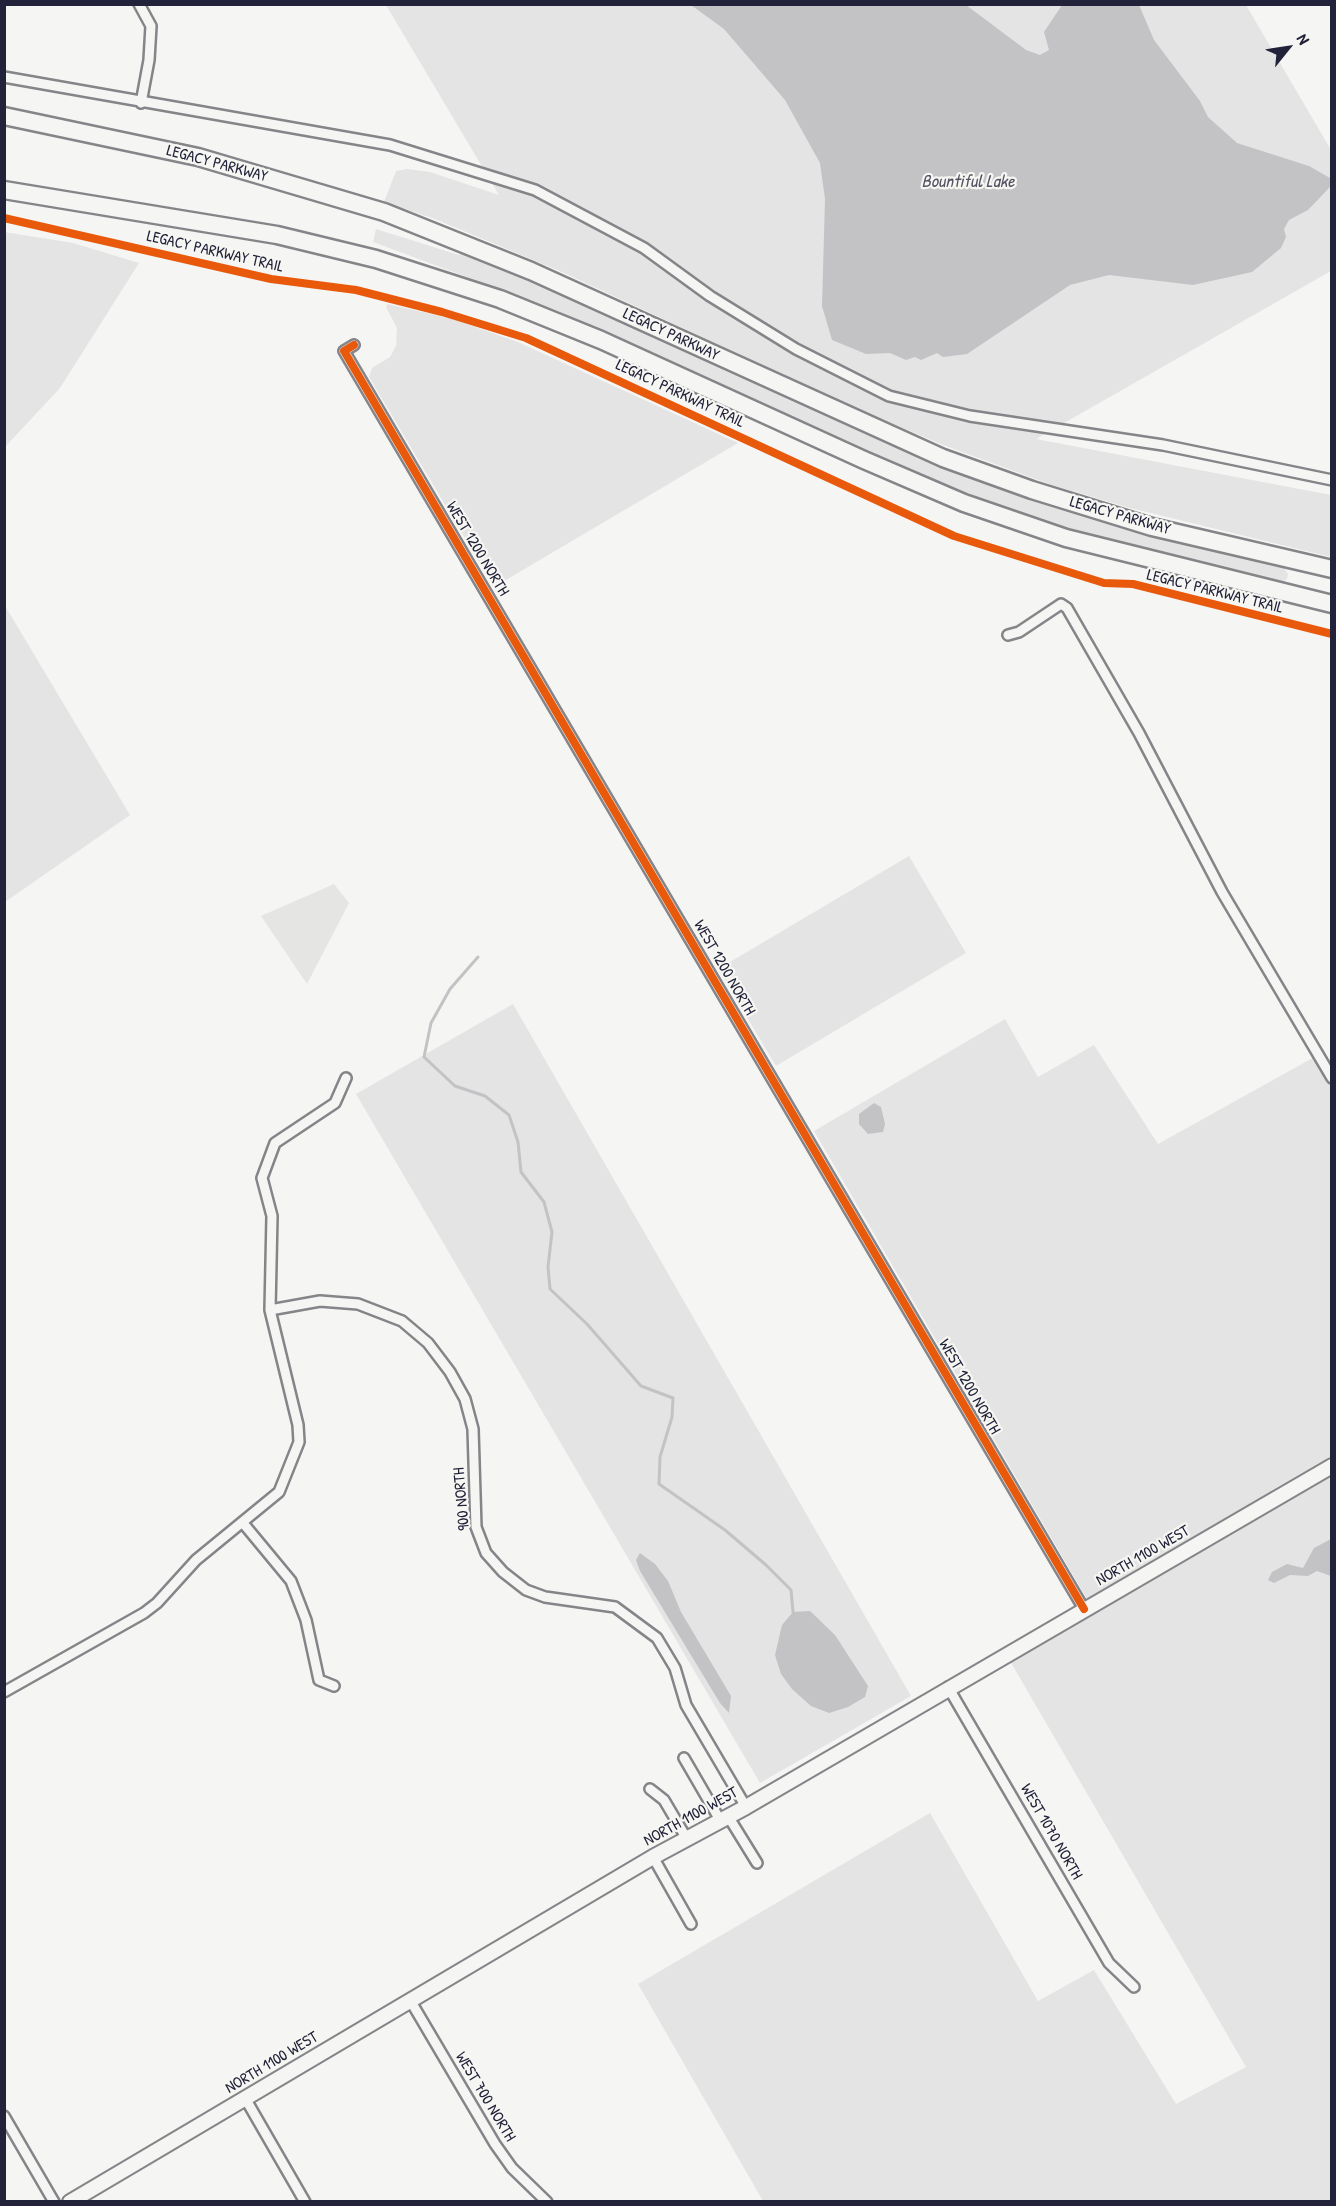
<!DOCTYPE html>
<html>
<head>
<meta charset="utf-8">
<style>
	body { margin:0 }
	#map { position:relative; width:1336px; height:2206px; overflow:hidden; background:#f5f5f3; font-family:"Patrick Hand",sans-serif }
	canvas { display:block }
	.frame { position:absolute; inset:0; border:6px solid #22223b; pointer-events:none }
	.north { position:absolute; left:1258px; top:18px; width:60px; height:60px; -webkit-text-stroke:4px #f6f6f2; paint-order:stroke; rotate:60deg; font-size:16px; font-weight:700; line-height:24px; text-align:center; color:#22223b }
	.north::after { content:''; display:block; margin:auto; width:21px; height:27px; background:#22223b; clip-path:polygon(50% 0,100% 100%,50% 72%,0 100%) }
</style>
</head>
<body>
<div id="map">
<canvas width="1336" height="2206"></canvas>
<div class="frame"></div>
<div class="north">N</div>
</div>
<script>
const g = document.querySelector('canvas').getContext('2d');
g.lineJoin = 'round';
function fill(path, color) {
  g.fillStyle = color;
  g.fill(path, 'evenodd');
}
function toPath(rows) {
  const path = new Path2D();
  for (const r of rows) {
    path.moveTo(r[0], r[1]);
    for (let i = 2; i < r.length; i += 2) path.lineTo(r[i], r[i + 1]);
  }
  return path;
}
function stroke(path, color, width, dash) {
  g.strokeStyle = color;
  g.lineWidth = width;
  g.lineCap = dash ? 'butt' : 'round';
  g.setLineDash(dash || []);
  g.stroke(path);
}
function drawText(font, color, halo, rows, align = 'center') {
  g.font = font + ' "Patrick Hand",sans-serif';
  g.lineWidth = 4.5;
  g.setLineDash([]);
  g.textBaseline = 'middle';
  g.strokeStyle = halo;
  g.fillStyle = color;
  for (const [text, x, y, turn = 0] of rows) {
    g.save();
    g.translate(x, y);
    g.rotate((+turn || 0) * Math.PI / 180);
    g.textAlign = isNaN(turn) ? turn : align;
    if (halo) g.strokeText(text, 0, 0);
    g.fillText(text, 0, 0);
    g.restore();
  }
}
const built = toPath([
	[334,884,349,903,307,984,261,916]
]);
const green = toPath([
	[386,5,1246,5,1331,150,1331,271,1036,439,1331,495,1331,557,1130,508,1052,485,943,445,860,410,564,273,435,219,384,202,396,171,407,169,430,172,499,195],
	[376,229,459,255,461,251,523,277,888,444,949,469,1079,515,1284,568,1288,574,1287,579,1283,582,1225,570,1096,538,990,502,875,455,558,311,373,242],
	[4,232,73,243,139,263,60,388,5,447],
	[387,304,449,318,518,342,738,443,494,587,369,377,372,368,390,357,396,346,397,328,386,307],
	[4,604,130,815,5,902,4,902],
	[909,856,966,953,776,1066,718,969],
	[513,1004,911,1696,760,1783,356,1094],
	[1005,1019,1038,1077,1094,1045,1158,1144,1318,1055,1332,1079,1331,1456,1272,1490,1281,1505,1331,1476,1331,2201,763,2201,638,1984,930,1813,1038,2001,1094,1970,1176,2104,1246,2067,1010,1661,1094,1611,814,1131]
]);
const water = toPath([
	[691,5,966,5,1026,50,1040,55,1049,50,1044,32,1062,5,1139,5,1154,40,1200,101,1208,117,1237,143,1309,166,1330,178,1330,187,1308,210,1289,220,1284,229,1286,237,1281,248,1252,272,1193,285,1109,275,1070,285,967,354,943,357,937,353,921,360,915,357,906,360,890,353,866,354,832,340,822,306,825,199,820,163,785,100,724,29],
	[874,1103,881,1107,885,1124,883,1132,868,1134,859,1124,859,1114],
	[1331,1539,1331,1576,1317,1571,1308,1576,1290,1575,1274,1583,1268,1580,1272,1572,1287,1564,1303,1568,1314,1548],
	[640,1553,655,1564,668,1581,681,1612,731,1696,729,1713,720,1703,640,1571,636,1560],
	[810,1611,835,1635,868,1686,865,1697,848,1707,829,1713,811,1706,792,1689,781,1674,775,1655,782,1625,793,1612]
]);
const stream = toPath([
	[478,957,450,989,431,1023,424,1057,455,1086,485,1096,509,1115,518,1142,521,1172,544,1202,552,1232,548,1267,550,1289,587,1324,641,1386,673,1398,672,1417,660,1457,659,1484,725,1530,766,1565,791,1590,793,1612]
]);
const street = toPath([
	[139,4,151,26,149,60,141,103],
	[4,77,390,145,535,190,644,248,710,296,796,349,889,396,970,416,1163,445,1332,480],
	[354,345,344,351,1084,1609],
	[1008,635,1019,632,1061,604,1067,608,1139,733,1222,892,1332,1078],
	[270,1310,320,1301,358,1304,402,1321,428,1343,450,1372,465,1399,473,1429,476,1527,486,1553,503,1572,526,1590,545,1597,615,1607,657,1638,675,1668,686,1705,746,1807],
	[243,1523,291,1581,306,1620,319,1680,334,1686],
	[948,1687,1109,1963,1134,1987],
	[4,1692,144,1613,157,1603,196,1560,279,1492,299,1442,298,1425,270,1310,272,1216,262,1178,275,1143,335,1103,346,1078],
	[684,1758,720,1820],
	[650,1789,664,1800,687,1839],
	[728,1816,757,1863],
	[653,1857,691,1924],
	[410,2000,495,2144,512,2168,547,2202],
	[245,2098,305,2202],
	[4,2116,54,2202]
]);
const secondary = toPath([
	[70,2202,653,1857,746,1807,1332,1466]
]);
const highway = toPath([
	[4,116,198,157,384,212,531,271,943,458,1032,490,1152,527,1332,569],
	[4,190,277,235,376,259,500,299,601,340,864,460,964,503,1066,538,1332,604]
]);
const cycleway = toPath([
	[4,218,271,279,356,290,442,312,526,338,954,536,1104,583,1133,584,1332,634],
	[354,345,344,351,1084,1609]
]);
const streetNames = [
	["LEGACY PARKWAY",217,164,15],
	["LEGACY PARKWAY TRAIL",215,252,13],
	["LEGACY PARKWAY",671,335,25],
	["LEGACY PARKWAY TRAIL",680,394,25],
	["LEGACY PARKWAY",1120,516,16],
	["WEST 1200 NORTH",477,549,59],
	["LEGACY PARKWAY TRAIL",1215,592,14],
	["WEST 1200 NORTH",724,968,60],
	["WEST 1200 NORTH",969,1387,60],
	["900 NORTH",462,1499,-95],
	["NORTH 1100 WEST",1143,1556,-30],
	["NORTH 1100 WEST",691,1817,-29],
	["WEST 1070 NORTH",1051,1832,60],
	["NORTH 1100 WEST",272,2063,-31],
	["WEST 700 NORTH",485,2097,59]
];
const waterNames = [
	["Bountiful Lake",968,182]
];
fill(built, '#e5e5e4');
fill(green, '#e4e4e4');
fill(water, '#c3c3c6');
stroke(stream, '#c3c3c6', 3);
stroke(street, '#858589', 14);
stroke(secondary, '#858589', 18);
stroke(highway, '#858589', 21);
stroke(street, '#f5f5f3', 9);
stroke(secondary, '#f5f5f3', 14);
stroke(highway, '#f5f5f3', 16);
stroke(cycleway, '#e8590c', 8);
drawText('16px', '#22223b', '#f6f6f2', streetNames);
drawText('italic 18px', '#535365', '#f6f6f2', waterNames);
</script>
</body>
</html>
